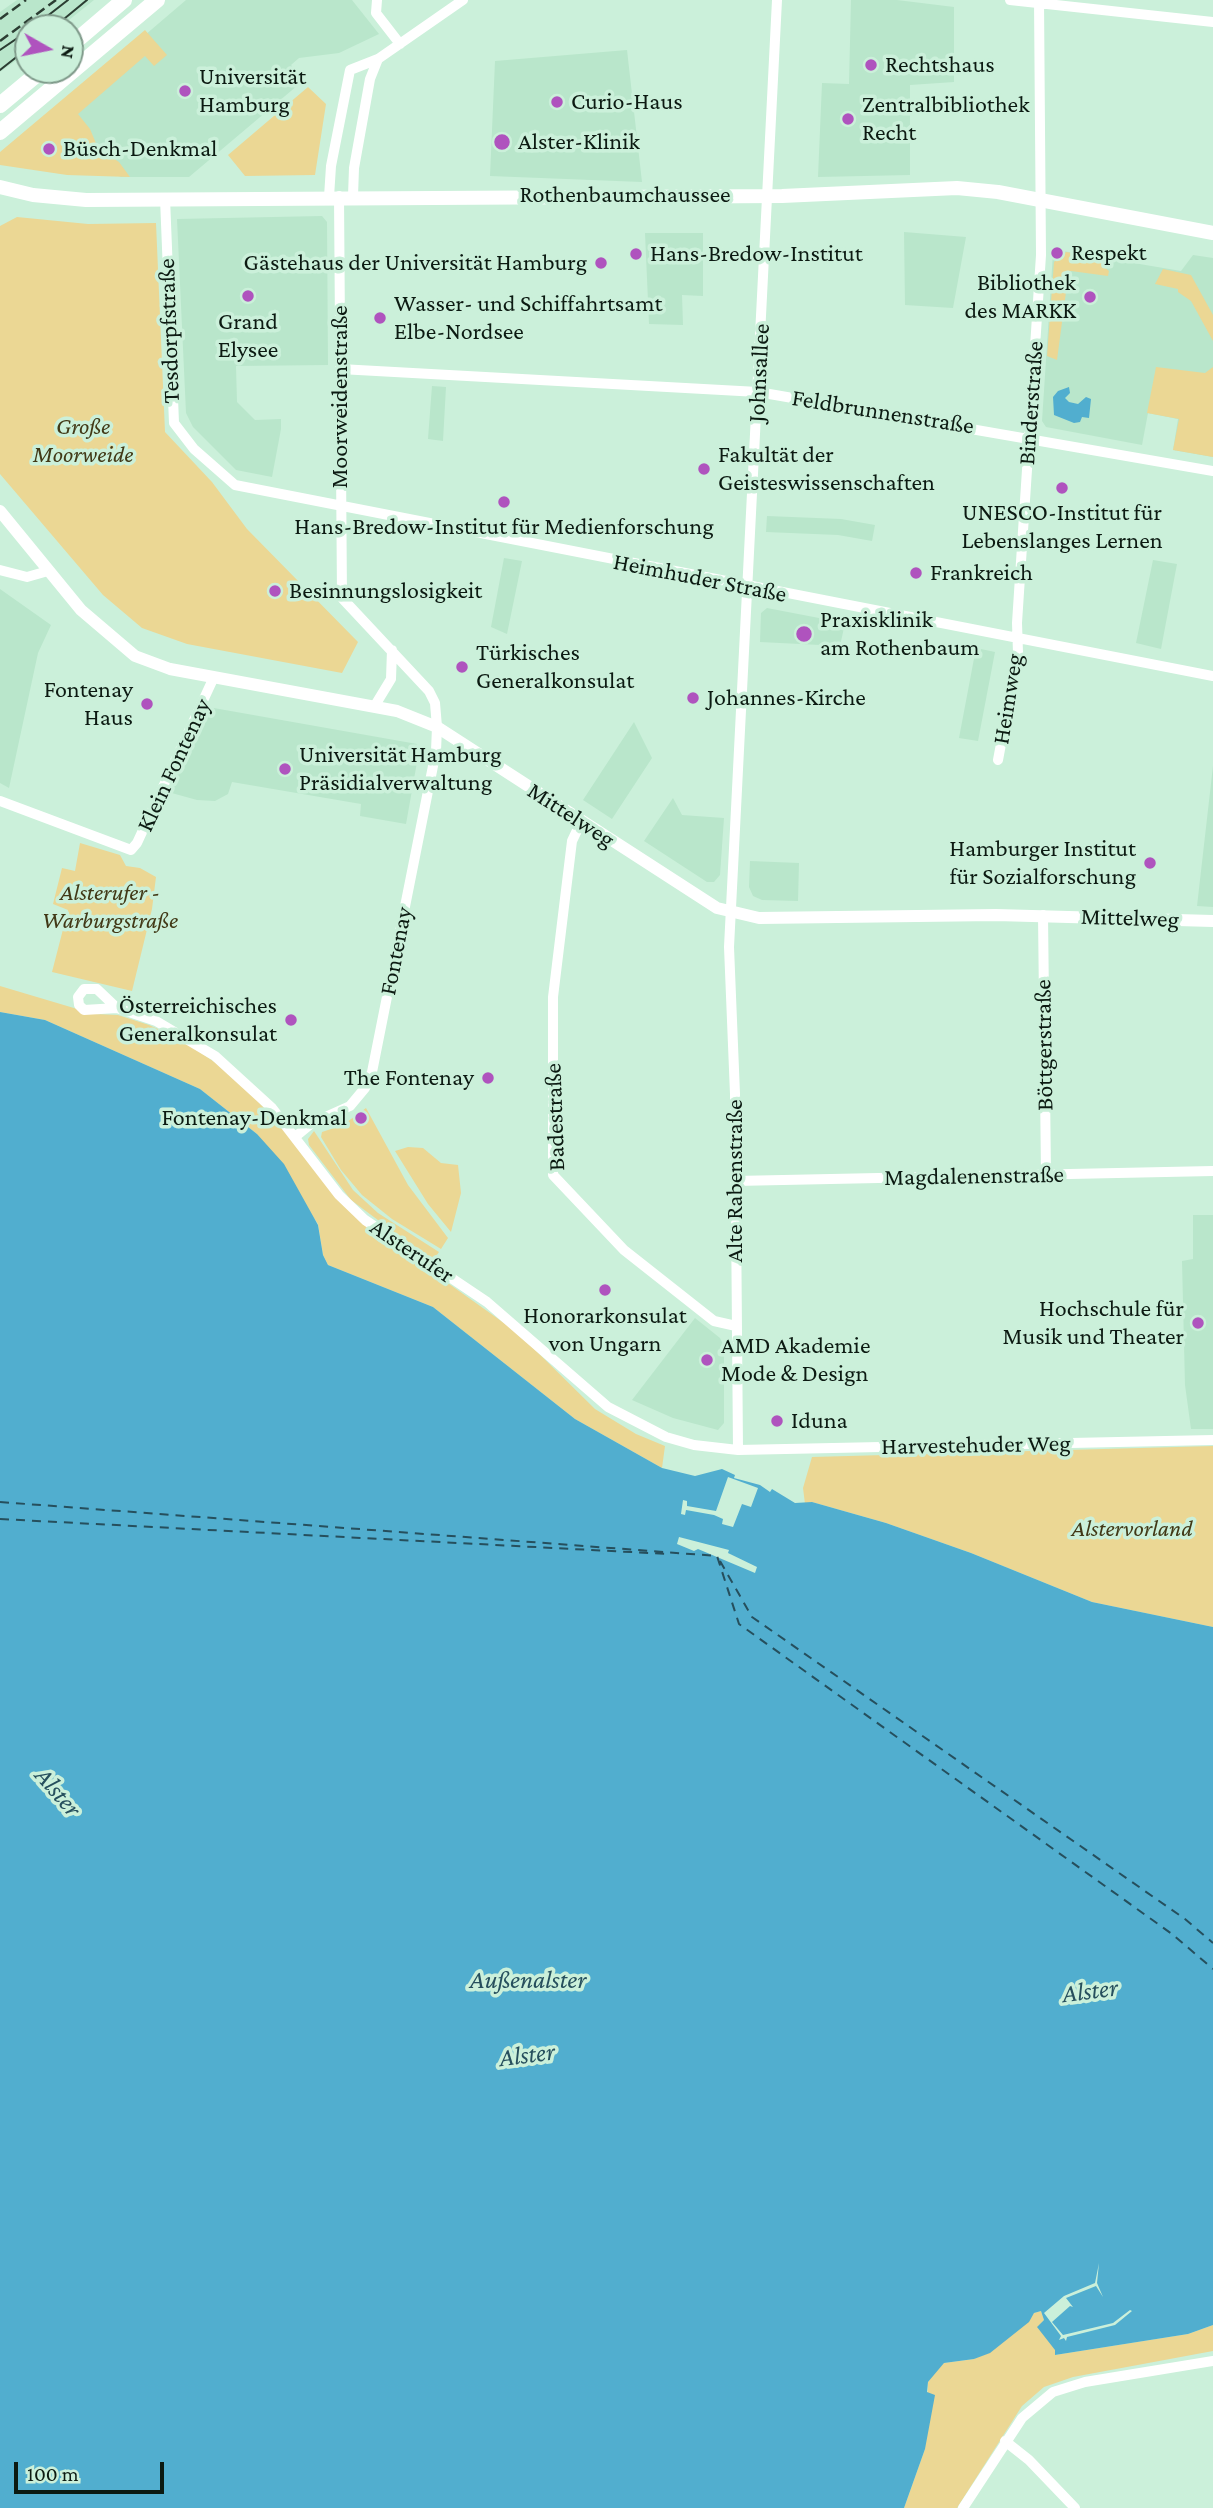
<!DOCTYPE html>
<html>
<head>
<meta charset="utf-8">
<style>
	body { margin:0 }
	#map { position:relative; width:1213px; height:2508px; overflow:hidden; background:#cbf0da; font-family:"Crimson Pro",serif }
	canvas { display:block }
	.north { position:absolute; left:14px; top:14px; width:70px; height:70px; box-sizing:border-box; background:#cbf0da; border:2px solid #7f9a8a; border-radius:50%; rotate:99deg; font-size:19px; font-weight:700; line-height:28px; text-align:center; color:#0c1a12 }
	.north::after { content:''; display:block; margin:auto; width:24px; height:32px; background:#af53be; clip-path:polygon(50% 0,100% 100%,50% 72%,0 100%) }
	.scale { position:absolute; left:14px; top:2462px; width:150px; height:32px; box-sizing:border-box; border:4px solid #0c1a12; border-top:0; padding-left:9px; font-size:21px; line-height:24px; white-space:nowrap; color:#0c1a12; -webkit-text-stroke:5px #cbf0da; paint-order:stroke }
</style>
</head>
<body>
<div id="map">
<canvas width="1213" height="2508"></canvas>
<div class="north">N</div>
<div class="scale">100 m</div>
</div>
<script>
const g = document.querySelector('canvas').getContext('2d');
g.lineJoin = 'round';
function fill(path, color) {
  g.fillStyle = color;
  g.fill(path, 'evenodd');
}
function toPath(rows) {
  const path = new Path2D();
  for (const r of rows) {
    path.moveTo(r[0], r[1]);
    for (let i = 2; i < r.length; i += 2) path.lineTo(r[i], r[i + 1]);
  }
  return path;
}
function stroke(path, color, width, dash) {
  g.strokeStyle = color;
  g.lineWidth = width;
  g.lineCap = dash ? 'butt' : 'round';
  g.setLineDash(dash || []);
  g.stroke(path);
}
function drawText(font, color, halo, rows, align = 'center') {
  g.font = font + ' "Crimson Pro",serif';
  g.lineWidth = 7;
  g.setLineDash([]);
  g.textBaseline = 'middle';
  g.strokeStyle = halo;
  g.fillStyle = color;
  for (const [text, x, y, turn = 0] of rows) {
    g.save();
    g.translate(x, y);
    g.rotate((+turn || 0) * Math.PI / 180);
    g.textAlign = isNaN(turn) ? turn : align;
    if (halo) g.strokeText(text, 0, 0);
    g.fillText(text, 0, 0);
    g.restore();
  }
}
const built = toPath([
	[17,0,94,0,59,28,28,28,28,52,0,72,0,12],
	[186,0,352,0,379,34,339,53,299,58,291,65,304,80,189,177,120,177,62,106],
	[851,0,897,0,954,7,954,82,910,85,910,175,818,177,822,83,849,84],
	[627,50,642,182,490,176,495,61],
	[322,216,327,222,328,365,236,366,237,402,255,420,281,419,281,429,272,477,236,470,193,427,186,413,177,219],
	[904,232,966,237,953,308,905,305],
	[645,233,703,233,703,296,682,295,683,325,649,324],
	[1057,250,1181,271,1193,255,1213,258,1213,457,1173,450,1178,419,1148,413,1142,445,1046,427,1042,421,1053,253],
	[432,386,446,387,443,441,428,439],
	[767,516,841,519,875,525,872,541,838,535,766,532],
	[504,558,522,561,507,634,491,627],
	[1153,560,1177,564,1161,649,1136,643],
	[0,589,51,625,38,653,9,788,0,783],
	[767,608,845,623,840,646,760,642,761,613],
	[976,648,995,652,978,741,959,738],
	[208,707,417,744,419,751,406,824,360,816,361,804,232,782,228,794,215,801,197,800,168,792],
	[634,722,652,758,612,819,583,800],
	[1213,766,1213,907,1197,906],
	[673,798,682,815,724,818,720,875,714,882,707,882,644,841],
	[750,861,799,863,798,901,762,900,753,896,749,887],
	[1193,1215,1213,1215,1213,1429,1191,1429,1185,1385,1182,1261,1193,1259],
	[695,1318,720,1338,724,1346,724,1423,718,1430,673,1418,632,1400]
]);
const green = toPath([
	[145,30,167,55,154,66,145,56,78,114,90,129,98,148,119,162,130,177,67,175,0,165,0,152],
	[308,87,326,104,315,175,245,176,228,155],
	[17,217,88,224,156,223,165,432,212,482,247,529,358,642,342,673,187,644,142,628,103,595,0,474,0,226],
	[1066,252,1104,258,1104,267,1109,271,1108,276,1071,271,1061,278,1061,287,1066,292,1057,360,1047,356,1054,262],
	[1163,269,1191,275,1213,315,1213,341,1191,301,1178,292,1178,289,1155,284],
	[1156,367,1205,373,1213,367,1213,457,1173,450,1179,419,1147,413],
	[80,843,120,855,126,866,140,868,156,877,152,909,132,991,52,972,68,910,53,904,62,868,75,871],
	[0,986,94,1014,118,1015,149,1025,180,1039,216,1063,255,1098,372,1229,518,1333,595,1409,636,1434,665,1446,662,1468,575,1419,433,1307,328,1265,323,1255,318,1224,257,1134,200,1089,45,1020,0,1012],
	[366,1108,408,1185,448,1238,441,1249,392,1219,362,1195,341,1170,321,1137,322,1132,343,1125],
	[314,1131,353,1190,378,1213,439,1252,433,1261,351,1200,309,1145,308,1139],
	[408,1147,423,1148,441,1163,458,1165,461,1193,451,1232,428,1204,395,1151],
	[1213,1446,1213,1627,1092,1602,971,1553,886,1523,812,1502,805,1504,803,1488,812,1457],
	[1041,2311,1044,2320,1038,2327,1056,2350,1055,2355,1188,2334,1213,2325,1213,2351,1073,2377,1044,2387,1022,2406,957,2508,904,2508,925,2449,928,2382,935,2370,944,2363,974,2359,1034,2313]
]);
const water = toPath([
	[1069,387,1070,393,1065,398,1069,402,1078,404,1086,397,1091,399,1089,418,1082,417,1080,422,1074,423,1054,415,1053,397,1058,391],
	[0,1012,45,1020,200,1089,257,1134,284,1164,318,1225,323,1255,328,1265,433,1307,575,1419,662,1468,695,1476,722,1469,735,1475,734,1478,760,1485,770,1492,772,1489,795,1503,812,1502,886,1523,971,1553,1092,1602,1213,1627,1213,2325,1188,2334,1055,2355,1055,2350,1037,2327,1044,2320,1041,2311,1034,2313,1029,2322,990,2353,974,2359,944,2363,928,2382,927,2392,935,2395,925,2449,904,2508,0,2508]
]);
const pier = toPath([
	[728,1477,758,1488,751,1507,742,1504,733,1527,722,1524,723,1519,714,1515,686,1510,685,1515,681,1514,683,1500,687,1501,687,1506,716,1511],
	[679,1537,729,1550,728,1553,757,1567,755,1573,698,1549,694,1551,677,1544],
	[1099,2263,1097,2283,1103,2297,1096,2286,1066,2298,1073,2307,1070,2306,1052,2322,1063,2335,1113,2323,1130,2310,1132,2311,1115,2325,1067,2337,1066,2341,1064,2338,1059,2340,1061,2336,1044,2313,1064,2296,1095,2283]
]);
const ferry = toPath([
	[0,1502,717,1556,739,1624,1172,1934,1213,1969],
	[0,1519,668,1554],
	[720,1561,752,1617,1185,1919,1213,1943]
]);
const minor = toPath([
	[377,0,376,13,400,44],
	[1010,0,1213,22],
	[353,196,354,168,370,79,378,59],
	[329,197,331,166,350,70,378,59,463,0],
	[165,198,174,423,194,449,235,485,1213,676],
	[340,369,758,392,1213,471],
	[0,570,27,577,48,571],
	[374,707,391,679,392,650],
	[998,760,1018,653,1017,623,1041,255,1039,0],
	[0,801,131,850,137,843,214,677],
	[581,822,572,841,553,997,553,1175,624,1250,714,1321,736,1326],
	[1043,915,1046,1174],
	[117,1008,97,989,84,989,78,997,79,1005,84,1010,117,1008,156,1021,215,1056,272,1108,339,1195,365,1220,487,1302,608,1407,666,1437,694,1445,738,1450,1213,1440],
	[295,1137,312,1123,350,1106,365,1088,372,1072,436,751,437,727,435,703,429,691,342,598,339,196],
	[735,1181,1213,1171],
	[738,1450,735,1094,729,947,777,0],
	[1005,2441,1029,2460,1075,2508],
	[963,2508,1022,2418,1053,2392,1085,2382,1213,2361]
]);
const tertiary = toPath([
	[0,511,81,610,135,656,170,669,397,711,437,727,717,908,759,918,996,915,1213,921]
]);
const secondary = toPath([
	[0,187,33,195,86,200,782,196,957,188,998,192,1213,233]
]);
const primary = toPath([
	[70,46,124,0],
	[0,105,42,70],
	[0,132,157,0]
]);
const tram = toPath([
	[32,28,68,0],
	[53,28,87,0],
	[0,50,28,31],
	[0,70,28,48]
]);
const rail = toPath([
	[0,19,26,0],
	[0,41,56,0]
]);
const markers = [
	[871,65,7,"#af53be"],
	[185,91,7,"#af53be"],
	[557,102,7,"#af53be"],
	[848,119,7,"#af53be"],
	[502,142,9,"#af53be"],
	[49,149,7,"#af53be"],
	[1057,253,7,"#af53be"],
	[636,254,7,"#af53be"],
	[601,263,7,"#af53be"],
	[248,296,7,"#af53be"],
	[1090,297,7,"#af53be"],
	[380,318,7,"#af53be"],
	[704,469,7,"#af53be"],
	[1062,488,7,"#af53be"],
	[504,502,7,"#af53be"],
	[916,573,7,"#af53be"],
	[275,591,7,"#af53be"],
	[804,634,9,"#af53be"],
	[462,667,7,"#af53be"],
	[693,698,7,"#af53be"],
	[147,704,7,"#af53be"],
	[285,769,7,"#af53be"],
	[1150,863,7,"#af53be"],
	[291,1020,7,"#af53be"],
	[488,1078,7,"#af53be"],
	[361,1118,7,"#af53be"],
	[605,1290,7,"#af53be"],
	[1198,1323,7,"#af53be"],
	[707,1360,7,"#af53be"],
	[777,1421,7,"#af53be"]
];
const poiNames = [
	["Rechtshaus",885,65],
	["Universität",199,77],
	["Hamburg",199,105],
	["Curio-Haus",571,102],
	["Zentralbibliothek",862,105],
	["Recht",862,133],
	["Alster-Klinik",518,142],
	["Büsch-Denkmal",63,149],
	["Respekt",1071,253],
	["Hans-Bredow-Institut",650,254],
	["Gästehaus der Universität Hamburg",587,263,"right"],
	["Bibliothek",1076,283,"right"],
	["des MARKK",1076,311,"right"],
	["Wasser- und Schiffahrtsamt",394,304],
	["Elbe-Nordsee",394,332],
	["Grand",248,322,"center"],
	["Elysee",248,350,"center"],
	["Fakultät der",718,455],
	["Geisteswissenschaften",718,483],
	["UNESCO-Institut für",1062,513,"center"],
	["Lebenslanges Lernen",1062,541,"center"],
	["Hans-Bredow-Institut für Medienforschung",504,527,"center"],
	["Frankreich",930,573],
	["Besinnungslosigkeit",289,591],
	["Praxisklinik",820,620],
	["am Rothenbaum",820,648],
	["Türkisches",476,653],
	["Generalkonsulat",476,681],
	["Fontenay",133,690,"right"],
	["Haus",133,718,"right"],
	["Johannes-Kirche",707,698],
	["Universität Hamburg",299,755],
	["Präsidialverwaltung",299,783],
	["Hamburger Institut",1136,849,"right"],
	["für Sozialforschung",1136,877,"right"],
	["Österreichisches",277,1006,"right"],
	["Generalkonsulat",277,1034,"right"],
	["The Fontenay",474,1078,"right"],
	["Fontenay-Denkmal",347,1118,"right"],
	["Hochschule für",1184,1309,"right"],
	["Musik und Theater",1184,1337,"right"],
	["Honorarkonsulat",605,1316,"center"],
	["von Ungarn",605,1344,"center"],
	["AMD Akademie",721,1346],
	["Mode & Design",721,1374],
	["Iduna",791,1421]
];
const streetNames = [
	["Rothenbaumchaussee",625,195],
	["Tesdorpfstraße",169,331,-92],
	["Johnsallee",759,373,-87],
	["Moorweidenstraße",340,397,-90],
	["Binderstraße",1031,403,-86],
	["Feldbrunnenstraße",883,412,9],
	["Heimhuder Straße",700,578,11],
	["Heimweg",1008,699,-81],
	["Klein Fontenay",174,765,-65],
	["Mittelweg",571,815,33],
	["Mittelweg",1130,918,2],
	["Fontenay",396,951,-79],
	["Böttgerstraße",1044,1045,-91],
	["Badestraße",555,1117,-92],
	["Magdalenenstraße",974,1176,-1],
	["Alte Rabenstraße",735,1181,-90],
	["Alsterufer",412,1251,34],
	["Harvestehuder Weg",976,1445,-1]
];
const parkNames = [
	["Große",83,427],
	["Moorweide",83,455],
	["Alsterufer -",110,893],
	["Warburgstraße",110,921],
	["Alstervorland",1132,1529]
];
const waterNames = [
	["Alster",58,1792,49],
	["Außenalster",528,1980],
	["Alster",1090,1991,-7],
	["Alster",527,2055,-7]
];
fill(built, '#b9e6cb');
fill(green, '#ebd794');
fill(water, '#51aecf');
fill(pier, '#cbf0da');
stroke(ferry, '#264f5d', 2, [9, 7]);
stroke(minor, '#fff', 10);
stroke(tertiary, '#fff', 12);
stroke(secondary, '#fff', 14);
stroke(primary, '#fff', 16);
stroke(tram, '#2b3d32', 2);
stroke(rail, '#2b3d32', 2.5, [10, 5]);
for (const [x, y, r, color] of markers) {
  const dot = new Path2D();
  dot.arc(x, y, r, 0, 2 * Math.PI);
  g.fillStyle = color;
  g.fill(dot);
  stroke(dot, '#cbf0da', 2.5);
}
drawText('24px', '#0c1a12', '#cbf0da', poiNames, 'left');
drawText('24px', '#0c1a12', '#cbf0da', streetNames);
drawText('italic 24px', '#413816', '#cbf0da', parkNames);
drawText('italic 26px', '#264f5d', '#cbf0da', waterNames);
</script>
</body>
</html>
